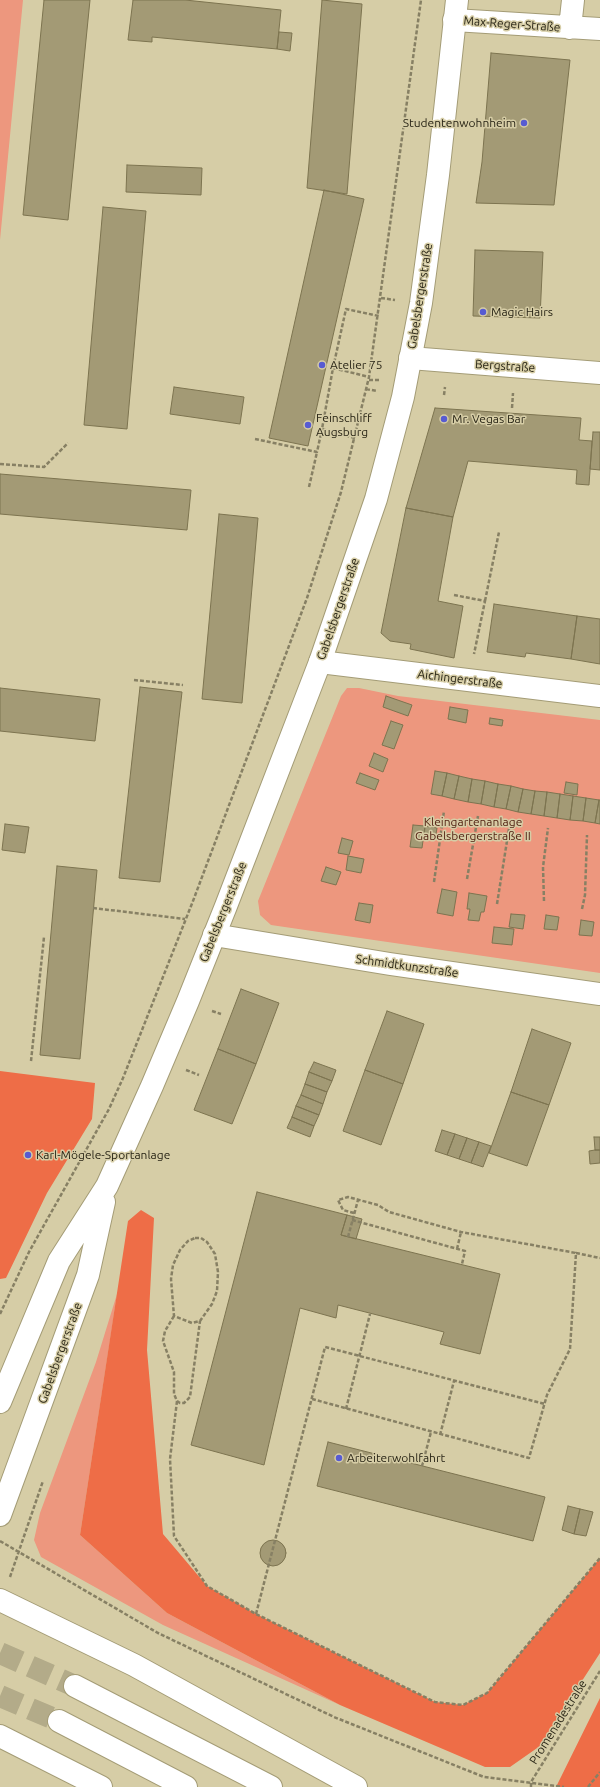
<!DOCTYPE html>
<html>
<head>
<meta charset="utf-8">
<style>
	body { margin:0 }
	canvas { display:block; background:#d6cda6 }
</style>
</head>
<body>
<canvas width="600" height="1787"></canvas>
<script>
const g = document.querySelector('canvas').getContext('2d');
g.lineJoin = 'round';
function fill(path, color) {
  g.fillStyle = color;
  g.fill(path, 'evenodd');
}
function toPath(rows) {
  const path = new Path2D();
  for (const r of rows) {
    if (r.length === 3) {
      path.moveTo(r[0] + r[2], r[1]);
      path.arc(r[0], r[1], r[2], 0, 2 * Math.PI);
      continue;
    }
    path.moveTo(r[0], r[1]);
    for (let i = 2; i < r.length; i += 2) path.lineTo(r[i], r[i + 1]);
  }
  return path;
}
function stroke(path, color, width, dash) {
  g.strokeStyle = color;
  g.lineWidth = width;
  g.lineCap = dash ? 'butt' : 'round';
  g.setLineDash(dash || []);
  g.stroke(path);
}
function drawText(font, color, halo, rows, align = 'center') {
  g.font = font + ' Ubuntu,sans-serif';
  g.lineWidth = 3;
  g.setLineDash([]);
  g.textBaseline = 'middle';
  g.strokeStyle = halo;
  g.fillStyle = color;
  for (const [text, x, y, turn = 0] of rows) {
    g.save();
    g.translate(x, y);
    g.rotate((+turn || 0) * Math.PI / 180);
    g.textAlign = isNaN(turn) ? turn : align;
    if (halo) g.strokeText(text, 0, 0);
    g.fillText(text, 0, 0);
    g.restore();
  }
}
const green = toPath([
	[0,0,23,0,0,240],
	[347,688,359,688,398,696,600,720,600,973,271,925,260,915,258,901,341,696],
	[117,1294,80,1535,167,1613,340,1705,163,1625,41,1557,34,1540,40,1513,96,1362]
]);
const forest = toPath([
	[0,1071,95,1083,92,1119,47,1193,6,1278,0,1279],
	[141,1210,154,1218,147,1350,163,1534,207,1586,256,1614,435,1702,463,1705,487,1693,600,1558,600,1653,540,1746,510,1767,485,1767,340,1705,167,1613,80,1535,128,1221],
	[600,1698,600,1787,556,1787]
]);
const building = toPath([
	[44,0,90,0,68,220,23,215,44,0],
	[133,0,185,0,281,10,277,49,152,37,152,42,128,40,133,0],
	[322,0,362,4,347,194,307,188,322,0],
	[279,32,292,33,290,51,277,49,279,32],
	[491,53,570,60,554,205,476,203,482,162,491,53],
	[127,165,202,168,201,195,126,192,127,165],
	[324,190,364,199,308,446,269,438,324,190],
	[103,207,146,211,127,429,84,425,103,207],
	[475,250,543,252,540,318,473,316,475,250],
	[174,387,244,397,240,424,170,414,174,387],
	[435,408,581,418,579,440,592,441,589,485,576,484,577,470,468,461,453,517,406,508,435,408],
	[593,432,600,432,600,470,590,469,593,432],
	[0,474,191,490,187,530,0,514,0,474],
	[406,508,453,517,438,601,463,606,454,658,410,649,411,644,390,641,381,633,406,508],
	[219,514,258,518,242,703,202,699,219,514],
	[494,604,577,616,571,659,526,653,525,657,487,652,494,604],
	[577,616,600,619,600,664,571,659,577,616],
	[140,687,182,692,160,882,119,878,140,687],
	[0,688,100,699,95,741,0,731,0,688],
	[386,696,412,705,408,716,383,707,386,696],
	[450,707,468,710,466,723,448,719,450,707],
	[490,718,503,720,502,726,489,724,490,718],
	[391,721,403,725,394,749,382,745,391,721],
	[374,753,388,759,383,772,369,766,374,753],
	[435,771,447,773,442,796,431,794,435,771],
	[360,773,379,780,375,790,356,783,360,773],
	[447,773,459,776,454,799,442,796,447,773],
	[459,776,472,779,468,802,454,799,459,776],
	[472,779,485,781,481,804,468,802,472,779],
	[485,781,498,784,494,807,481,804,485,781],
	[566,782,578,784,577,795,564,793,566,782],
	[498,784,511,786,506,809,494,807,498,784],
	[511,786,523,789,518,812,506,809,511,786],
	[523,789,535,791,531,814,518,812,523,789],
	[535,791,547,792,544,816,531,814,535,791],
	[547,792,560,794,557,818,544,816,547,792],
	[560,794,573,796,570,820,557,818,560,794],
	[573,796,586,798,583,821,570,820,573,796],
	[586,798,599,800,595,823,583,821,586,798],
	[599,800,600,800,600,824,595,823,599,800],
	[5,824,29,827,25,853,2,850,5,824],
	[413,825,425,826,422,848,410,847,413,825],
	[425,826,437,828,435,840,424,838,425,826],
	[342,838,353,841,349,855,338,853,342,838],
	[348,856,364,859,361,873,346,870,348,856],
	[57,866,97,870,80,1059,40,1055,57,866],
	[326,867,341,872,336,885,321,881,326,867],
	[442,889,457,892,453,916,437,913,442,889],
	[469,893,487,896,484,912,481,912,479,921,468,920,470,909,467,909,469,893],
	[359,903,373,905,370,923,355,920,359,903],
	[511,914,525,915,523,929,509,927,511,914],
	[546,915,559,917,557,930,544,929,546,915],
	[581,920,594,922,592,936,579,935,581,920],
	[494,927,514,929,512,945,492,943,494,927],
	[241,989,279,1003,256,1064,218,1049,241,989],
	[387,1011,424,1024,403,1084,365,1070,387,1011],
	[532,1029,571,1043,549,1105,511,1092,532,1029],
	[218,1049,256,1064,232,1124,194,1110,218,1049],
	[314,1062,336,1070,332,1081,309,1072,314,1062],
	[365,1070,403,1084,381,1145,343,1131,365,1070],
	[309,1072,332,1081,327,1092,305,1084,309,1072],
	[305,1084,327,1092,323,1104,301,1095,305,1084],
	[511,1092,549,1105,527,1166,489,1153,511,1092],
	[301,1095,323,1104,319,1115,296,1106,301,1095],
	[296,1106,319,1115,314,1126,292,1117,296,1106],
	[292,1117,314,1126,310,1137,287,1128,292,1117],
	[442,1130,455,1134,447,1155,435,1151,442,1130],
	[455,1134,467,1138,459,1159,447,1155,455,1134],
	[594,1137,600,1137,600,1150,595,1150,594,1137],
	[467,1138,479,1142,471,1163,459,1159,467,1138],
	[479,1142,491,1146,483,1167,471,1163,479,1142],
	[595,1150,600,1150,600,1163,590,1164,589,1151,595,1150],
	[257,1192,347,1215,341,1235,500,1274,480,1354,440,1344,444,1332,338,1305,336,1318,300,1308,264,1465,191,1445,257,1192],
	[347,1215,362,1219,356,1239,341,1235,347,1215],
	[328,1442,545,1497,533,1541,317,1486,328,1442],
	[568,1506,580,1509,574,1534,562,1530,568,1506],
	[580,1509,593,1512,586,1536,574,1534,580,1509],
	[273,1553,13]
]);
const highwayTunnel = toPath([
	[0,1653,75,1686],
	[0,1696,59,1721]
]);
const path = toPath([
	[381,298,395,300],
	[333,368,369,377],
	[369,380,379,380],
	[366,389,377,391],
	[444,395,445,387],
	[512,408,513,393],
	[355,438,322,429,333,368,346,309,379,316],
	[255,439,317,452,322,429],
	[0,464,44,467,68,443],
	[309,487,317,452],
	[454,595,485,601,474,654],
	[485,601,499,532],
	[134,680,183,685],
	[467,879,478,816],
	[434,882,444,811],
	[544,901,543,867,548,828],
	[497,904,510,822],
	[93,908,185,919],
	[582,909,585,895,587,835],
	[212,1011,221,1014],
	[31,1061,44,937],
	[186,1070,199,1075],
	[354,1213,343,1210,338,1200,348,1197,378,1205,389,1212,461,1232,576,1253],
	[352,1220,465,1251,462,1264],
	[348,1237,358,1200],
	[195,1238,201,1238,207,1242,215,1254,218,1272,217,1291,212,1304,200,1321,192,1323,174,1316,171,1279,173,1265,180,1250,188,1241,195,1238],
	[457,1249,461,1232],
	[0,1314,29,1252,109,1109,123,1078,193,901,307,598,341,492,369,377,421,0],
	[174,1316,165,1331,163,1341,174,1372,174,1394,177,1401,180,1403,184,1403,190,1397,200,1321],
	[312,1399,529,1458,547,1395,570,1349,576,1253,600,1258],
	[177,1401,170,1459,174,1536,207,1586,256,1614,435,1702,463,1705,487,1693,600,1558],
	[346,1409,370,1314],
	[440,1435,454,1381],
	[422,1466,431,1432],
	[0,1541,158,1633,334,1717,484,1777,564,1787],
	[10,1577,43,1481],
	[256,1614,325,1347,545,1404],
	[531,1787,531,1782,600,1671],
	[588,1787,600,1772]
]);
const street = toPath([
	[454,20,600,29],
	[570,28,573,0],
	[410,358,600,373],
	[320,662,600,696],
	[214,935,390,964,600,994]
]);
const secondary = toPath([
	[0,1402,59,1261,107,1186,152,1086,188,1001,226,906,320,662,376,499,403,397,421,303,438,175,457,0],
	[0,1515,88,1275,104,1202]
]);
const highway = toPath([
	[0,1600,134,1665,356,1787],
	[75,1686,271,1787],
	[59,1721,186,1787],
	[0,1736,101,1787]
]);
const markers = [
	[524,123,4,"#575bd2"],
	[483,312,4,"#575bd2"],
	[322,365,4,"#575bd2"],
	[444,419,4,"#575bd2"],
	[308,425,4,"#575bd2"],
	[28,1155,4,"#575bd2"],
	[339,1458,4,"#575bd2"]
];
const streetNames = [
	["Max-Reger-Straße",512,24,4],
	["Gabelsbergerstraße",420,296,-81],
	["Bergstraße",505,366,4],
	["Gabelsbergerstraße",338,609,-71],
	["Aichingerstraße",460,679,7],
	["Gabelsbergerstraße",223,912,-68],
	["Schmidtkunzstraße",407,966,8],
	["Gabelsbergerstraße",60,1353,-70],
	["Promenadestraße",558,1722,-58]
];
const poiNames = [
	["Studentenwohnheim",516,123,"right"],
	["Magic Hairs",491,312],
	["Atelier 75",330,365],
	["Feinschliff",316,418],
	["Augsburg",316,432],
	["Mr. Vegas Bar",452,419],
	["Karl-Mögele-Sportanlage",36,1155],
	["Arbeiterwohlfahrt",347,1458]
];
const parkNames = [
	["Kleingartenanlage",473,822],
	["Gabelsbergerstraße II",473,836]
];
fill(green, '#ed977e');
fill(forest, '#ee6d47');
fill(building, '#a39a75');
stroke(building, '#7d7450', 1);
stroke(highwayTunnel, '#b3ab89', 22, [22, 11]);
stroke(street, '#a49c76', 24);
stroke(secondary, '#a49c76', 24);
stroke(highway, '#a49c76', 24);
stroke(path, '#878064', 2.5, [4, 2]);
stroke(street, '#fff', 22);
stroke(secondary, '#fff', 22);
stroke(highway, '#fff', 22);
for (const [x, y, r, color] of markers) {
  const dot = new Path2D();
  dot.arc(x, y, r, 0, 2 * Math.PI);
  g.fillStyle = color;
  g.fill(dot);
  stroke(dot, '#d6cda6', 1.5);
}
drawText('12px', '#292516', '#d6cda6', streetNames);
drawText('12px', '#292516', '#d6cda6', poiNames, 'left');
drawText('12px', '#511f11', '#d6cda6', parkNames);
</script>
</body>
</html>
